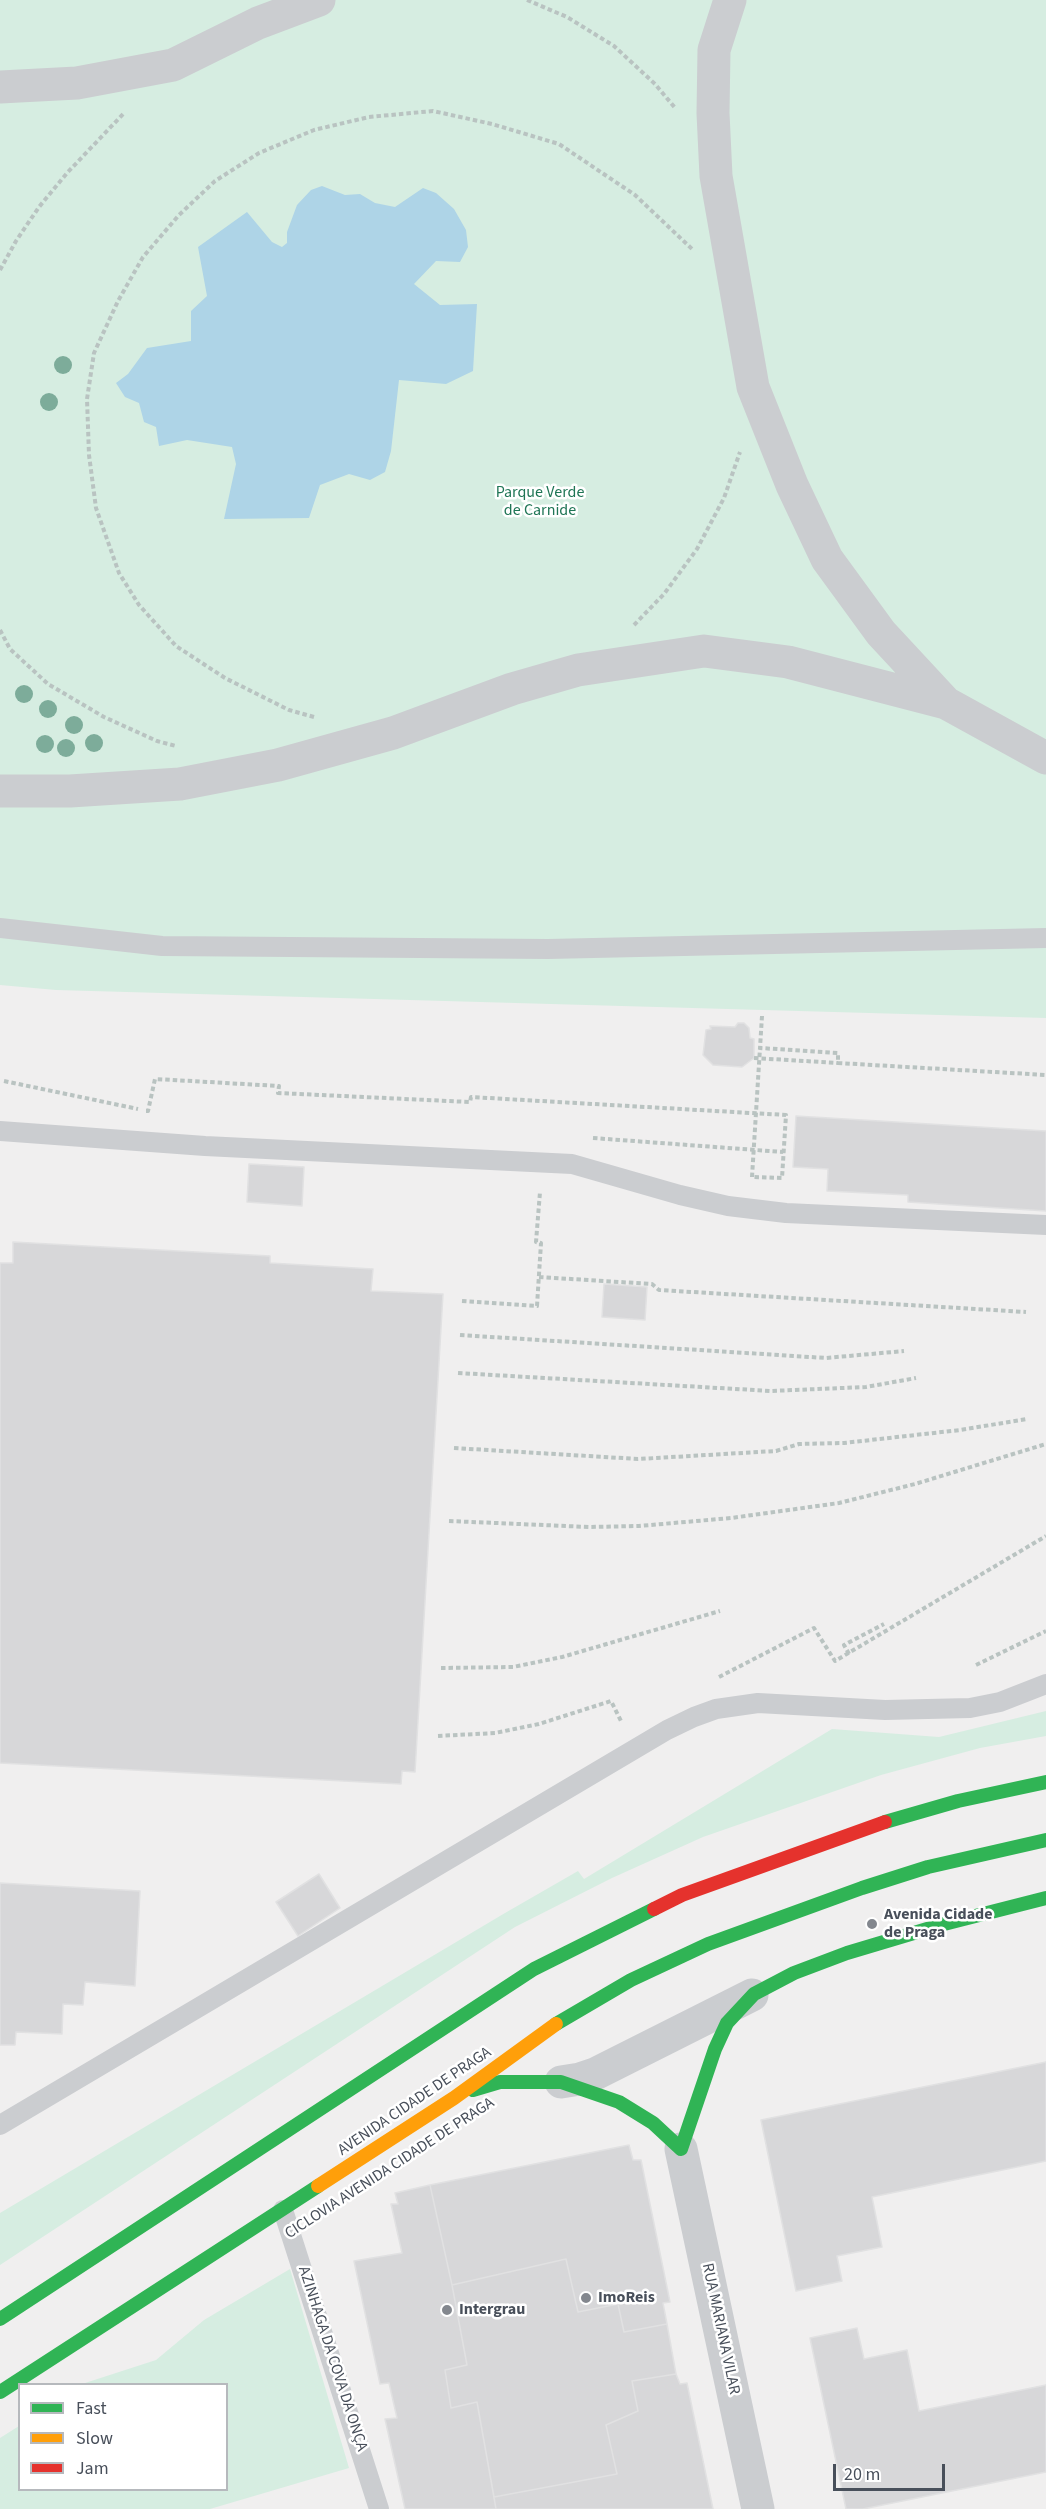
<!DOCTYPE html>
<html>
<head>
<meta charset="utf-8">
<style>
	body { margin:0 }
	#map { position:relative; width:1046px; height:2509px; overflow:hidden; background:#f0efef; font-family:"Source Sans 3",sans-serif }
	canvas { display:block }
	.legend { position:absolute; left:18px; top:2383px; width:210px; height:108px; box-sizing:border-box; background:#fff; border:2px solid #b6b9bd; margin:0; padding:8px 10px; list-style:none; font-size:18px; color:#484f5a }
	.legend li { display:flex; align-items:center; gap:12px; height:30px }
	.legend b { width:30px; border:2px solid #b6b9bd }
	.scale { position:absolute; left:833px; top:2464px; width:112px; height:27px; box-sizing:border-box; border:3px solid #484f5a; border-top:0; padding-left:8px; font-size:18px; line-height:21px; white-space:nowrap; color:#484f5a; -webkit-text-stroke:4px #fff; paint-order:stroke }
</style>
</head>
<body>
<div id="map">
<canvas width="1046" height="2509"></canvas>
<ul class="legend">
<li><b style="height:8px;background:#30b455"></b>Fast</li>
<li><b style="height:8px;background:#ff9f0a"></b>Slow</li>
<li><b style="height:8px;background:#e5322d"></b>Jam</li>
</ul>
<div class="scale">20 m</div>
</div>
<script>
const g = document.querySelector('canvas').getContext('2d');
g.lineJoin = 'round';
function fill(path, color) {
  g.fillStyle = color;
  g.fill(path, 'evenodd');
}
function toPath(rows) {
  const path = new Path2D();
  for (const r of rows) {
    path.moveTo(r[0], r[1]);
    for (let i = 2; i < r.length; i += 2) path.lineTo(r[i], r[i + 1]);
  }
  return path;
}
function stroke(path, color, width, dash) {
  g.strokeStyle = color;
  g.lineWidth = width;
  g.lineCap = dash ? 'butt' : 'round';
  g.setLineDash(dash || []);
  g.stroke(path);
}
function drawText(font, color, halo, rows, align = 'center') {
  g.font = font + ' "Source Sans 3",sans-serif';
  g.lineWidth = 5;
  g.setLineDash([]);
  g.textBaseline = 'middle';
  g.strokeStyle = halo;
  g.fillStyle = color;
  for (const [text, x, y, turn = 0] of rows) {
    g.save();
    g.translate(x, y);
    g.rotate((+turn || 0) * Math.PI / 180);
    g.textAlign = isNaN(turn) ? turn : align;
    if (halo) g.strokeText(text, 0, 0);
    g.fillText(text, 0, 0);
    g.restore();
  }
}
const green = toPath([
	[0,0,1046,0,1046,1018,56,990,0,985],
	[1046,1711,1046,1736,980,1748,881,1775,703,1837,612,1878,515,1927,0,2265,0,2213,505,1913,578,1871,584,1879,832,1729,939,1737],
	[290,2269,349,2468,210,2509,0,2509,0,2438,19,2426,20,2490,226,2490,226,2384,82,2384,156,2360,204,2320]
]);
const water = toPath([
	[322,186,345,195,360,194,375,203,395,207,423,188,436,193,454,209,466,230,468,247,460,262,436,261,414,284,440,305,477,304,473,371,446,384,399,380,391,451,385,472,370,480,349,474,320,485,309,518,224,519,236,464,232,447,187,440,159,446,156,427,144,422,139,403,125,397,116,383,128,374,147,348,191,341,191,311,207,296,198,247,247,212,272,242,282,247,287,243,287,232,297,205,311,190]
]);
const building = toPath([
	[738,1023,744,1023,749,1028,750,1038,754,1039,754,1058,742,1067,713,1065,703,1055,706,1030,711,1029,710,1026,735,1027,738,1023],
	[796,1116,1046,1131,1046,1211,908,1202,908,1195,827,1191,828,1169,793,1167,796,1116],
	[249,1164,304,1167,302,1206,247,1202,249,1164],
	[13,1242,270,1256,270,1263,373,1269,371,1291,443,1294,415,1772,402,1771,401,1784,0,1763,0,1263,13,1263,13,1242],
	[604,1284,647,1287,645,1320,602,1317,604,1284],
	[319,1874,340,1908,298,1936,276,1902,319,1874],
	[0,1883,140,1891,135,1986,85,1982,83,2005,63,2004,62,2034,16,2032,15,2045,0,2045,0,1883],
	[1046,2062,1046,2161,872,2197,882,2247,837,2256,842,2281,796,2291,761,2120,1046,2062],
	[629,2145,633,2160,641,2160,670,2302,663,2303,667,2324,624,2332,618,2304,578,2312,566,2259,452,2285,430,2185,629,2145],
	[430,2185,452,2285,467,2365,445,2370,451,2408,477,2402,496,2509,405,2509,385,2419,397,2418,389,2383,380,2384,354,2261,402,2253,391,2204,398,2204,395,2193,430,2185],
	[566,2259,578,2312,618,2304,624,2332,667,2324,676,2374,632,2381,638,2411,606,2425,617,2474,494,2497,477,2402,451,2408,445,2370,467,2365,452,2285,566,2259],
	[857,2328,864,2359,907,2350,919,2411,1046,2385,1046,2472,863,2509,846,2509,810,2338,857,2328],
	[676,2374,680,2384,687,2383,713,2509,496,2509,494,2497,617,2474,606,2425,638,2411,632,2381,676,2374]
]);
const path = toPath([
	[527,0,567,17,614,46,655,84,676,109],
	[0,270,16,241,39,207,67,173,125,112],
	[634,625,664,594,697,549,724,498,740,452],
	[0,630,10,649,48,684,104,717,157,741,176,746],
	[314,717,289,710,225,678,176,646,139,605,119,573,96,508,89,455,87,399,94,353,118,301,143,257,179,215,215,181,259,153,314,130,369,117,433,111,492,124,559,144,635,195,692,249],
	[762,1016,760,1048,838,1053,838,1063,1046,1075],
	[754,1058,838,1063],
	[4,1081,138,1109],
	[146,1111,148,1111,155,1079,279,1086,278,1093,470,1102,471,1097,786,1115,782,1178,752,1177],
	[593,1138,783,1152],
	[539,1277,652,1284,659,1290,1026,1312],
	[462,1301,537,1306,541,1243,536,1242,540,1192],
	[460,1335,826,1358,904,1351],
	[458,1373,771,1391,866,1387,916,1378],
	[454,1448,638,1459,776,1451,799,1444,844,1443,960,1430,1027,1419],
	[449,1521,589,1527,639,1526,731,1518,839,1503,915,1484,1046,1444],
	[849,1654,844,1645,884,1624],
	[976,1665,1046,1631],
	[441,1668,513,1667,562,1657,720,1611],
	[719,1677,814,1628,835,1661,1046,1536],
	[438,1736,495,1733,539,1724,611,1701,622,1723]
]);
const lane = toPath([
	[0,928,162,946,548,949,1046,938],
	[0,1131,205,1146,572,1164,680,1195,728,1206,786,1213,1046,1225],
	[0,2125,667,1730,694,1717,716,1709,758,1703,885,1710,970,1708,1000,1702,1046,1684],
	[283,2210,379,2509]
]);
const street = toPath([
	[730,0,714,50,713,113,716,176,753,387,792,485,827,559,881,633,946,703,1046,758],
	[0,87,77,83,173,65,258,23,319,0],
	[0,791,70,791,180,784,278,765,393,733,512,689,578,670,704,651,788,662,946,703],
	[561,2082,580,2079,595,2074,752,1995],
	[681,2149,758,2509]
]);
const fast = toPath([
	[885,1822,958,1801,1046,1782],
	[556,2024,631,1980,708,1944,862,1888,928,1867,1046,1840],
	[473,2090,500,2082,561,2082,619,2102,653,2123,681,2149,715,2049,727,2023,754,1994,794,1973,847,1953,944,1924,1046,1898],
	[0,2319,534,1969,654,1909],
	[0,2392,318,2186]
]);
const slow = toPath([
	[318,2186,454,2098,556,2024]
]);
const jam = toPath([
	[654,1909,682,1895,885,1822]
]);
const pathBridge = toPath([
	[752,1177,760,1048]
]);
const trees = [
	[63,365],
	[49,402],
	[24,694],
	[48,709],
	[74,725],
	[94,743],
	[45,744],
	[66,748]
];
const markers = [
	[872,1924,6,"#83878e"],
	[586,2298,6,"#83878e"],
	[447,2310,6,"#83878e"]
];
const parkNames = [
	["Parque Verde",540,493],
	["de Carnide",540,511]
];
const poiNames = [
	["Avenida Cidade",884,1915],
	["de Praga",884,1933],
	["ImoReis",598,2298],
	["Intergrau",459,2310]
];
const streetNames = [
	["AVENIDA CIDADE DE PRAGA",415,2102,-34],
	["CICLOVIA AVENIDA CIDADE DE PRAGA",390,2169,-33],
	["RUA MARIANA VILAR",720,2329,78],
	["AZINHAGA DA COVA DA ONÇA",332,2359,72]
];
fill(green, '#d6ede1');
fill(water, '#aed4e7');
fill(building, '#d7d7d9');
stroke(building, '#e1e1e2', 1.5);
stroke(path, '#b9c3c1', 4, [4.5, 3]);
stroke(lane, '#cbcdd0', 20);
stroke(street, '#cbcdd0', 33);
stroke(fast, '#30b455', 14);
stroke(slow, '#ff9f0a', 14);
stroke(jam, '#e5322d', 14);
stroke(pathBridge, '#b9c3c1', 4, [4.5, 3]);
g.fillStyle = '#7dac9a';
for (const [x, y] of trees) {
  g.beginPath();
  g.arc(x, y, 9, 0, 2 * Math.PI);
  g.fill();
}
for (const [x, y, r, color] of markers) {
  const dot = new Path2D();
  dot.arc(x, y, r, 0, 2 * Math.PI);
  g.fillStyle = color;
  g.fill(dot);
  stroke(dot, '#fff', 2);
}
drawText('16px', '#1f7555', '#fff', parkNames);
drawText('bold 16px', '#484f5a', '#fff', poiNames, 'left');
drawText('16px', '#484f5a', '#fff', streetNames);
</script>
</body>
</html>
